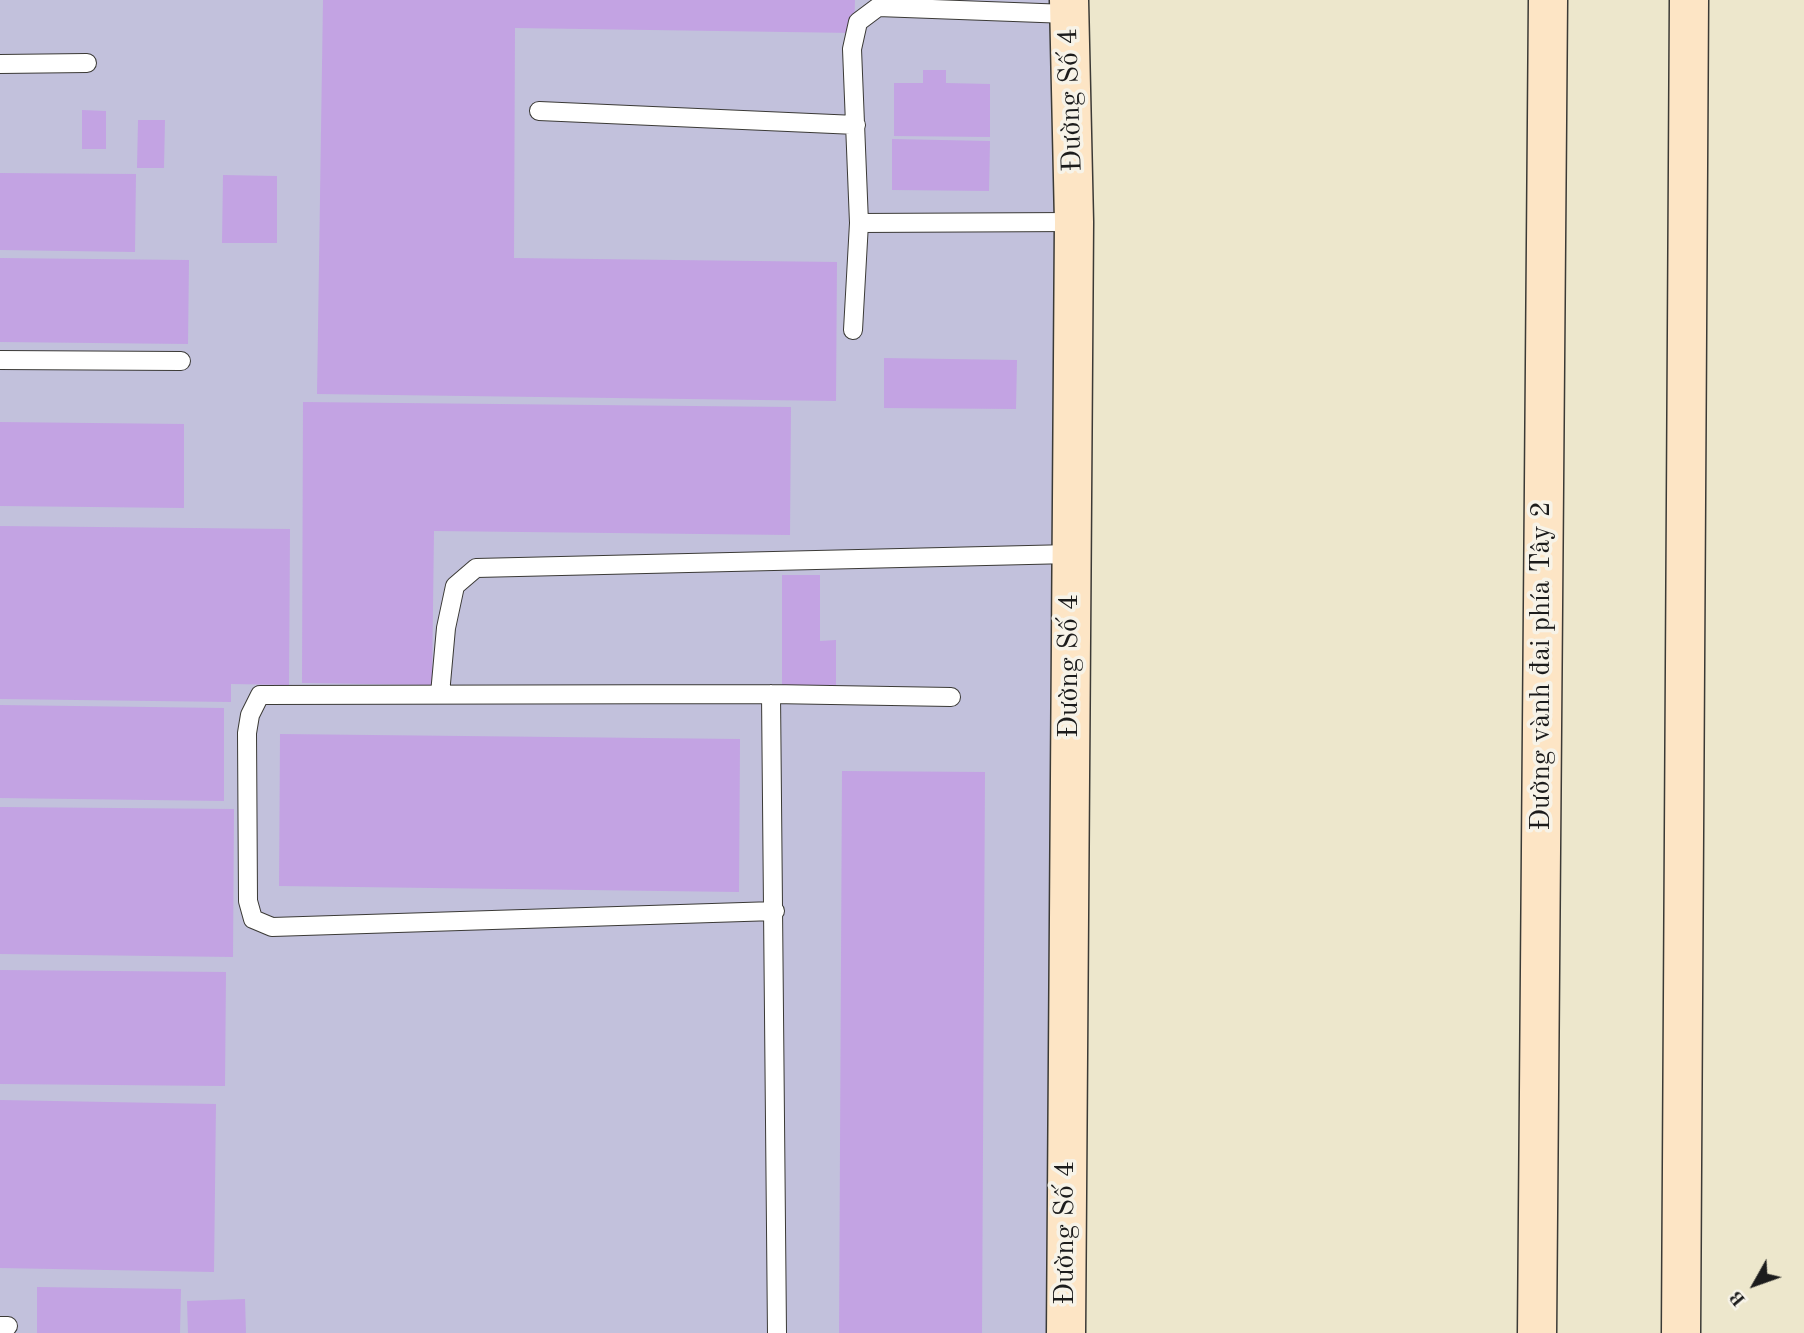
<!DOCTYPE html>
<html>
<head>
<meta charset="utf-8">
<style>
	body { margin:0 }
	#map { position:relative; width:1804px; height:1333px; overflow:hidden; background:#ede7cc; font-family:"Old Standard TT",serif }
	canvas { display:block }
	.north { position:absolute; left:1720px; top:1249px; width:70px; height:70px; -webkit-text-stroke:5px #f7f3e8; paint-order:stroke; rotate:230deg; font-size:19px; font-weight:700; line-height:28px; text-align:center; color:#1c1c1c }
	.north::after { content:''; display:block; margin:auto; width:24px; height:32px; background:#1c1c1c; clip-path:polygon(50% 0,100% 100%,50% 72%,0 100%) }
</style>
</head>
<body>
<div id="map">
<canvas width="1804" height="1333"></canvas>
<div class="north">B</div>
</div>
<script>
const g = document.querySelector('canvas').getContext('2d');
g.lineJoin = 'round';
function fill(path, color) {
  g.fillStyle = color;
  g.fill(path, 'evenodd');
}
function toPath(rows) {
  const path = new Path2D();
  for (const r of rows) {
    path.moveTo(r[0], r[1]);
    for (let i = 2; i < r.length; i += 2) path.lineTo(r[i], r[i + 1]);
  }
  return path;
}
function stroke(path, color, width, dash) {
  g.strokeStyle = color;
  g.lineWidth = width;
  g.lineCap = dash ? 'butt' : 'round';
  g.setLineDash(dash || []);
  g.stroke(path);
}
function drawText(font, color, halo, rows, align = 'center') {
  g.font = font + ' "Old Standard TT",serif';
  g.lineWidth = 7;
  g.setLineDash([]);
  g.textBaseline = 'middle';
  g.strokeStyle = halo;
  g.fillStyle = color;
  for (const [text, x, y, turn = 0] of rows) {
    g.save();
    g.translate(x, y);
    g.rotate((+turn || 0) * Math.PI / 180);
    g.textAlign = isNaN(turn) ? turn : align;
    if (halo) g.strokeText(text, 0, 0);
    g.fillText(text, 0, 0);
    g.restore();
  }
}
const industrial = toPath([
	[0,0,1068,0,1059,1333,0,1333]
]);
const building = toPath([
	[323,0,855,0,854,33,515,28,514,258,837,262,836,401,317,394],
	[923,70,946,70,946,83,990,84,990,137,894,136,894,83,923,83],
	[82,110,106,111,106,149,82,149],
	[138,120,165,120,164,168,137,168],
	[892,139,990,141,989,191,892,190],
	[0,173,136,174,135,252,0,250],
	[223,175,277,176,277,243,222,243],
	[0,258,189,260,188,344,0,342],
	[884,358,1017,360,1016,409,884,408],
	[303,402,791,407,790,535,434,531,432,685,302,683],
	[0,422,184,424,184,508,0,506],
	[0,526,290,529,289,685,231,684,231,702,0,699],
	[782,575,820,575,820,641,836,640,836,687,782,687],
	[0,705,224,708,224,801,0,798],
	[280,734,740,739,739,892,279,886],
	[842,771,985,772,982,1333,839,1333],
	[0,807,234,809,233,957,0,954],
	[0,970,226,972,225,1086,0,1084],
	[0,1100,216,1104,214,1272,0,1268],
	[37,1287,181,1289,180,1333,37,1333],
	[245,1299,246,1333,188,1333,187,1301]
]);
const lane = toPath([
	[0,64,87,63],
	[539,111,856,125],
	[859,223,1074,222],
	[853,330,859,223,852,49,858,22,878,7,1068,14],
	[0,360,181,361],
	[440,694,446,628,455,586,476,568,1071,554],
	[771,694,777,1333],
	[775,911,272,927,253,919,248,901,247,733,250,715,260,695,771,694,951,697],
	[0,1326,8,1326]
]);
const secondary = toPath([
	[1066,1333,1074,222,1069,0],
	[1537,1333,1548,0],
	[1681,1333,1689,0]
]);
const streetNames = [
	["Đường Số 4",1071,100,-92],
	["Đường Số 4",1070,666,-90],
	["Đường vành đai phía Tây 2",1542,666,-90],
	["Đường Số 4",1066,1233,-90]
];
fill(industrial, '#c2c1dc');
fill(building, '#c3a3e3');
stroke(lane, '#3b3a36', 20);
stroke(secondary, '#3b3a36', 41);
stroke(lane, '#fff', 18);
stroke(secondary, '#fde5c5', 38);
drawText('28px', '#1c1c1c', '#f7f3e8', streetNames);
</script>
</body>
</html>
